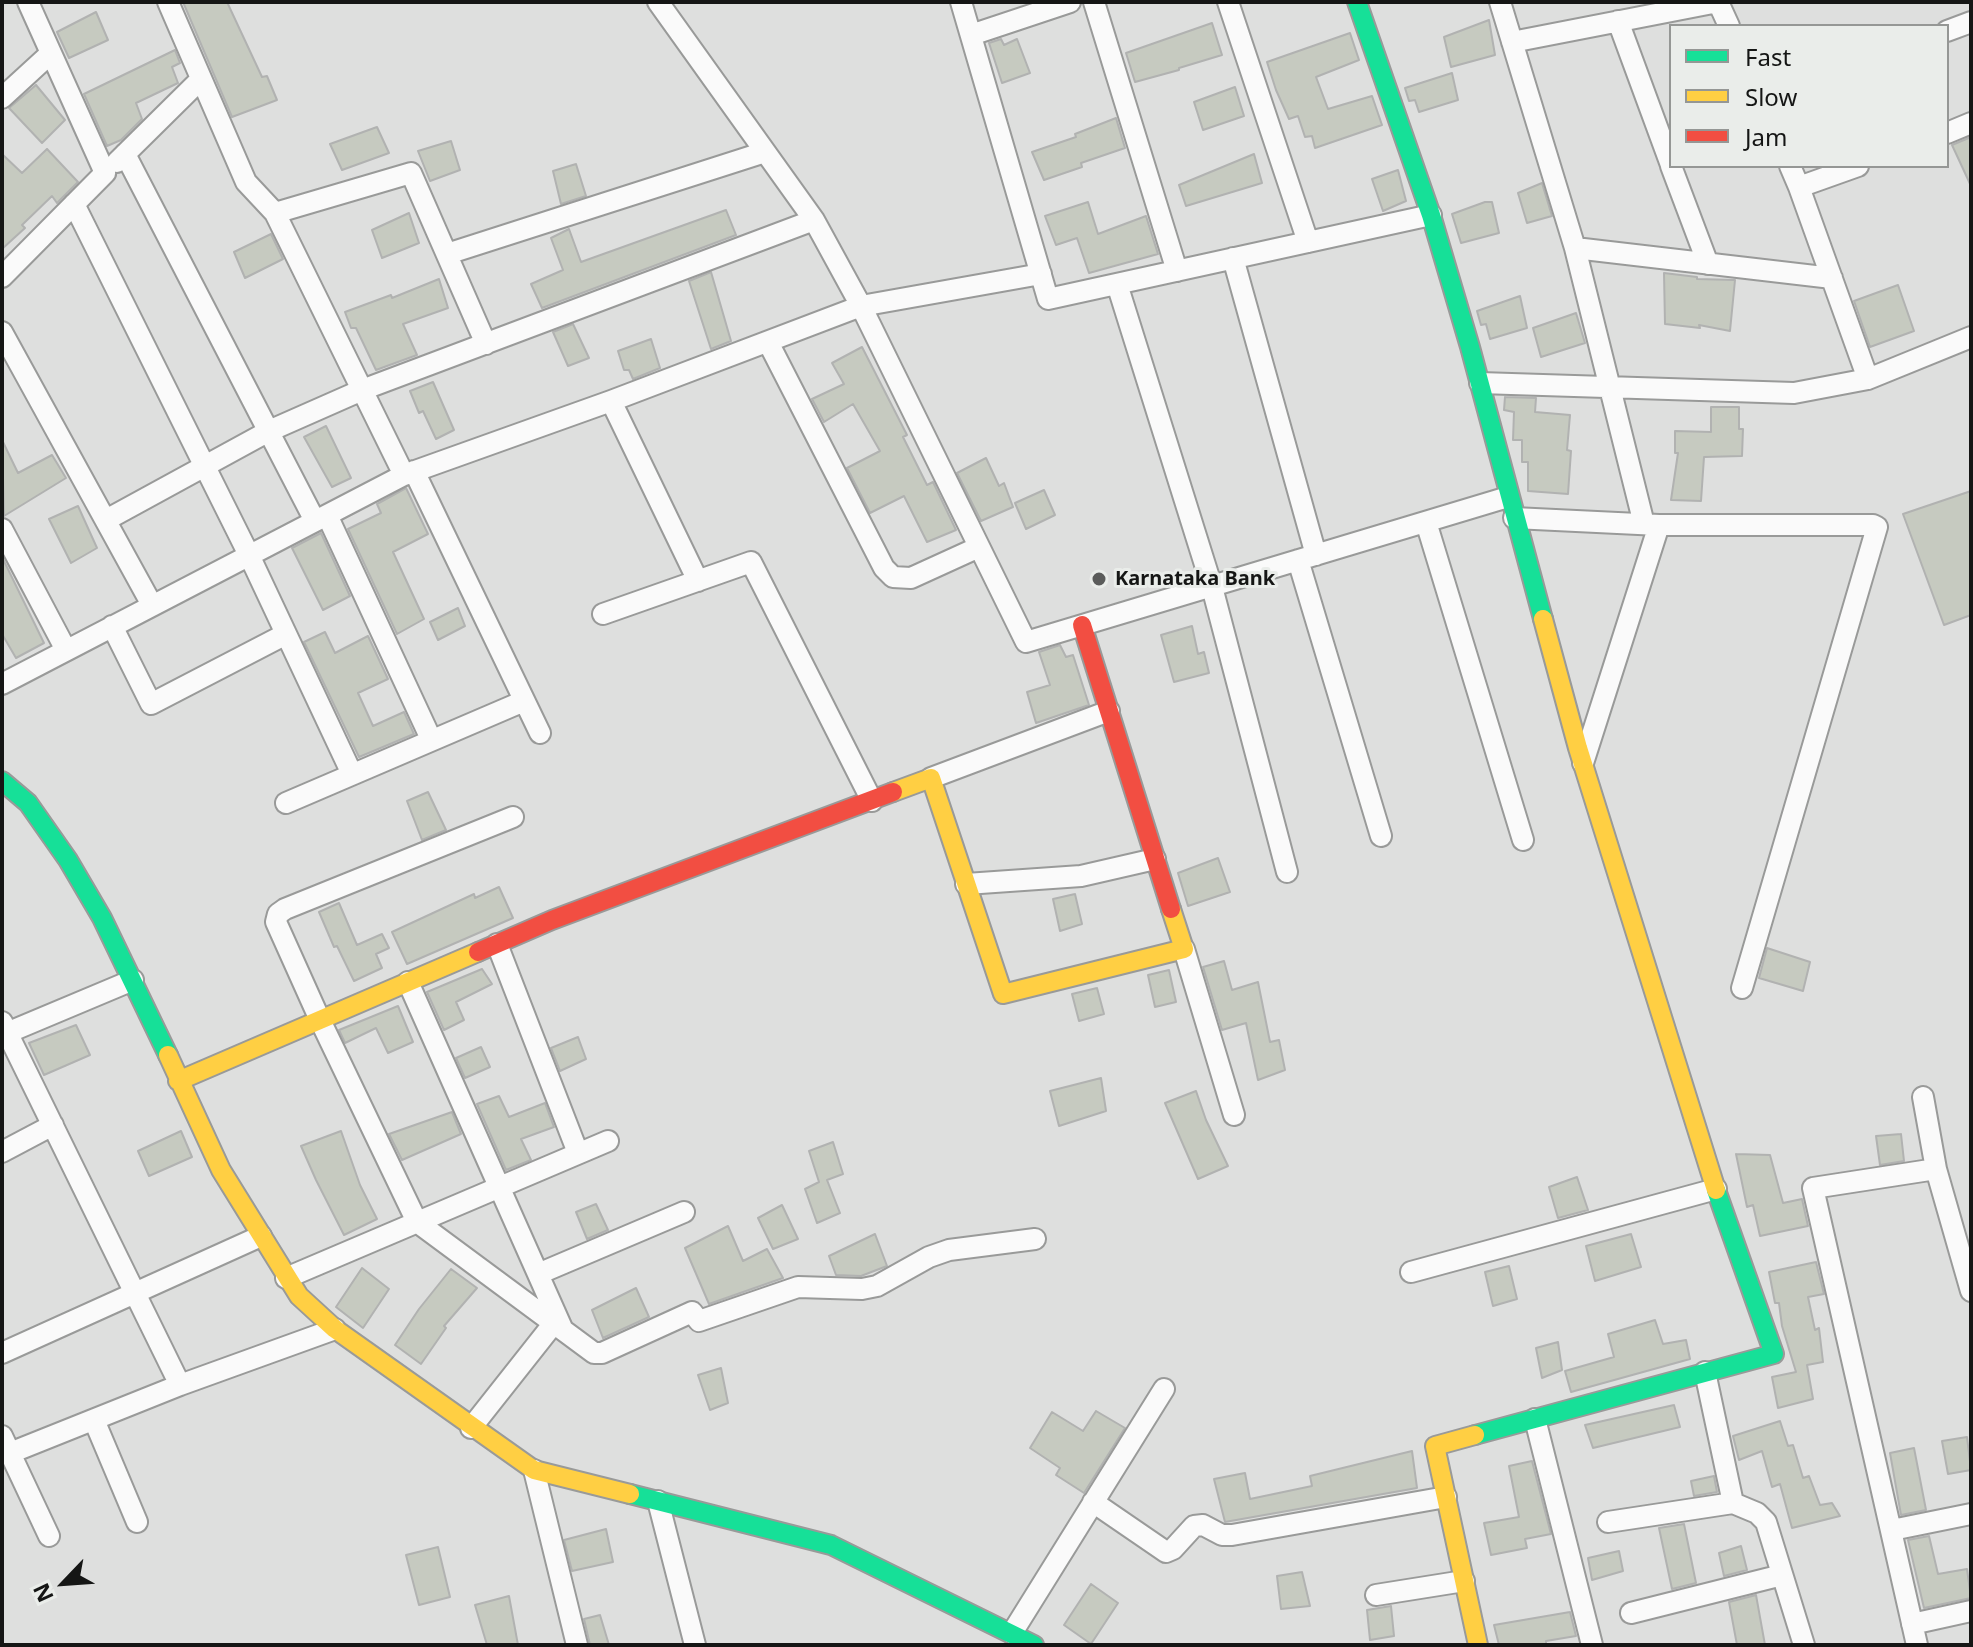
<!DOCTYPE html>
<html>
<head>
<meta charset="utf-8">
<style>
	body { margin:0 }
	#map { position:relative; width:1973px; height:1647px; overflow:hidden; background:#dedfde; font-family:"Noto Sans",sans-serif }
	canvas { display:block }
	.frame { position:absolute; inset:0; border:4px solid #151615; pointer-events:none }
	.legend { position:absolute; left:1669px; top:24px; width:280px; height:144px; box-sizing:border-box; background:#eaedea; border:2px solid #959795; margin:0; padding:10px 14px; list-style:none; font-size:24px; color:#151615 }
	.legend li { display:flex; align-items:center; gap:16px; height:40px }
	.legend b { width:40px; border:2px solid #959795 }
	.north { position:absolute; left:24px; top:1543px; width:80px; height:80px; -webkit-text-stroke:6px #eaedea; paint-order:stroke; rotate:245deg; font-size:22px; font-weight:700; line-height:32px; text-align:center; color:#151615 }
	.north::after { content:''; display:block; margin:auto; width:28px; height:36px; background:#151615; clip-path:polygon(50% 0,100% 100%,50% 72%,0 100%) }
</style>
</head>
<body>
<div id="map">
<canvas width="1973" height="1647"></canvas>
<div class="frame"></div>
<ul class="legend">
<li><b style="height:10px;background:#16e098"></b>Fast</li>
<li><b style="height:10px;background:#ffcf43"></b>Slow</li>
<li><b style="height:10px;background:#f24e42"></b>Jam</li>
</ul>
<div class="north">N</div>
</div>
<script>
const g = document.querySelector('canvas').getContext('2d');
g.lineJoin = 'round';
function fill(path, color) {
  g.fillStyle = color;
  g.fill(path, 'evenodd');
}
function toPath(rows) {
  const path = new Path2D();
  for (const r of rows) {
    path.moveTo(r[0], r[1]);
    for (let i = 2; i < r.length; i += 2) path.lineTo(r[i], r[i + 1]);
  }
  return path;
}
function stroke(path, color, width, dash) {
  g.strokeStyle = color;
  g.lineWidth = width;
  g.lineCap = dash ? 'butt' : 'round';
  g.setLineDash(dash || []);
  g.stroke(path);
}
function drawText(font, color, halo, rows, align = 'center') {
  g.font = font + ' "Noto Sans",sans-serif';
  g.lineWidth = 6;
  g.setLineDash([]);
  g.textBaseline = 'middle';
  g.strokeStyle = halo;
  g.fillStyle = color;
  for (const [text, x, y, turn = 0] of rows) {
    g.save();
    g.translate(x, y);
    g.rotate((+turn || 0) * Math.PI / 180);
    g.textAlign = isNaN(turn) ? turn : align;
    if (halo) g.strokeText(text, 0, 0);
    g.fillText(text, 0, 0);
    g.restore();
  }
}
const building = toPath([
	[183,2,227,2,262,77,267,76,277,100,232,117,183,2],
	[96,12,108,40,69,58,57,32,96,12],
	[1489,20,1495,55,1451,67,1444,37,1489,20],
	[1212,23,1222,55,1179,68,1179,70,1135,82,1126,53,1212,23],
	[1350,33,1359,60,1316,77,1328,109,1372,96,1382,125,1315,148,1312,136,1305,137,1298,116,1289,119,1276,90,1267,62,1350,33],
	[1001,39,1004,45,1017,39,1030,73,1002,83,989,43,1001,39],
	[175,50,180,63,172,67,178,83,136,103,142,119,121,140,107,146,84,94,175,50],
	[1452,73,1458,100,1419,112,1415,100,1409,101,1405,88,1452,73],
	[36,85,65,120,42,143,9,108,36,85],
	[1235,87,1244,116,1203,130,1194,102,1235,87],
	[1116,118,1125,148,1081,163,1082,167,1044,180,1032,152,1076,137,1075,134,1116,118],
	[377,127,389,153,342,170,330,144,377,127],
	[1971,137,1971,186,1952,145,1971,137],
	[451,141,460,170,430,181,418,151,451,141],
	[47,149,78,182,57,203,52,196,22,225,25,228,2,249,2,154,22,173,47,149],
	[1254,154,1262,183,1186,206,1179,185,1254,154],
	[576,164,586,196,561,204,553,171,576,164],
	[1398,170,1406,201,1383,211,1372,179,1398,170],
	[1542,183,1552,216,1527,223,1518,193,1542,183],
	[1088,202,1098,234,1146,216,1158,254,1089,273,1077,238,1056,245,1045,216,1088,202],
	[1485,202,1492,202,1499,233,1461,243,1452,214,1485,202],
	[726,210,736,235,542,308,531,284,563,270,551,238,569,229,581,262,726,210],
	[409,213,419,243,382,258,372,230,409,213],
	[271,234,283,259,245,278,234,252,271,234],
	[711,272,731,341,711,349,689,281,711,272],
	[1664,273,1697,277,1697,279,1735,280,1730,331,1699,325,1700,328,1665,324,1664,273],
	[439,279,448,308,403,324,417,355,376,370,356,328,351,328,345,312,391,295,392,298,439,279],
	[1898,285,1914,331,1870,347,1854,301,1898,285],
	[1520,296,1527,328,1490,339,1486,324,1481,325,1477,311,1520,296],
	[1576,313,1585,343,1541,357,1533,328,1576,313],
	[573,324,589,358,568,366,553,332,573,324],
	[651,339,660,368,633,379,629,370,624,370,618,351,651,339],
	[862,347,907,435,903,437,927,485,933,482,956,530,927,542,904,496,870,513,847,468,880,451,853,404,824,422,812,399,844,384,832,363,862,347],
	[433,382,454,430,436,439,423,411,419,413,410,391,433,382],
	[1505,397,1536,398,1535,412,1570,415,1567,450,1571,451,1568,494,1528,491,1528,462,1522,462,1522,440,1513,440,1514,412,1504,410,1505,397],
	[1711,407,1739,407,1739,429,1743,429,1742,456,1704,457,1701,501,1671,500,1678,453,1675,453,1675,431,1711,432,1711,407],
	[326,426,351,478,332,487,304,437,326,426],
	[2,440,18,473,52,455,66,478,4,516,2,440],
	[986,458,999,486,1004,483,1013,507,981,521,957,473,986,458],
	[406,488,428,534,393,552,424,619,397,634,348,529,381,513,377,504,406,488],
	[1044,490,1055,515,1026,529,1015,503,1044,490],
	[1971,491,1971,615,1944,625,1903,514,1971,491],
	[78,506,97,548,71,563,49,519,78,506],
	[321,533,350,596,323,610,292,548,321,533],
	[2,557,44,643,16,658,2,634,2,557],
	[458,608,465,626,438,640,430,622,458,608],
	[1192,626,1198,654,1204,652,1209,673,1174,682,1161,635,1192,626],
	[325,632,335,653,368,636,388,679,358,693,373,726,404,712,414,734,359,757,304,642,325,632],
	[1060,645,1066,657,1073,655,1089,705,1036,723,1027,692,1050,685,1039,652,1060,645],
	[428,792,446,830,422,840,407,801,428,792],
	[1218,858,1230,892,1188,906,1178,873,1218,858],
	[499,887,513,918,407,964,392,932,474,894,475,898,499,887],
	[1075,894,1082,924,1060,931,1053,899,1075,894],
	[339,903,357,945,382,934,389,948,376,954,382,968,354,981,337,946,334,947,319,912,339,903],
	[1767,948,1810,962,1803,991,1759,978,1767,948],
	[1224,961,1232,990,1258,982,1270,1042,1279,1040,1285,1070,1258,1080,1246,1023,1222,1030,1203,967,1224,961],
	[482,969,492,984,456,1002,464,1020,444,1030,427,992,482,969],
	[1169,970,1176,1002,1155,1007,1148,975,1169,970],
	[1097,988,1104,1014,1079,1021,1072,994,1097,988],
	[398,1006,413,1042,388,1053,376,1028,345,1043,339,1030,398,1006],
	[76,1025,90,1055,44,1075,29,1043,76,1025],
	[578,1037,586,1059,560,1071,551,1048,578,1037],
	[481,1047,490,1067,465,1078,456,1058,481,1047],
	[1101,1078,1106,1111,1059,1126,1050,1091,1101,1078],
	[1196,1091,1206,1120,1228,1166,1198,1179,1165,1103,1196,1091],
	[499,1096,509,1117,545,1103,554,1127,521,1139,531,1160,506,1170,477,1104,499,1096],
	[452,1112,461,1134,402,1160,389,1134,452,1112],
	[181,1131,192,1157,149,1176,138,1151,181,1131],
	[341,1131,360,1185,377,1219,344,1235,316,1180,301,1146,341,1131],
	[1901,1134,1904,1161,1880,1165,1876,1136,1901,1134],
	[833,1142,843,1174,827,1180,840,1213,817,1223,805,1189,819,1182,809,1151,833,1142],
	[1736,1154,1770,1155,1783,1203,1802,1199,1808,1226,1760,1236,1753,1205,1747,1207,1736,1154],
	[1577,1177,1588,1210,1558,1218,1549,1187,1577,1177],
	[596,1204,608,1230,587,1239,576,1212,596,1204],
	[782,1205,798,1239,773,1249,758,1218,782,1205],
	[728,1226,743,1261,767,1249,783,1278,709,1304,685,1248,728,1226],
	[875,1234,887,1266,861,1276,836,1275,829,1256,875,1234],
	[1631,1234,1641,1267,1595,1281,1586,1246,1631,1234],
	[1816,1262,1824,1294,1808,1297,1815,1330,1819,1328,1823,1362,1807,1365,1813,1399,1778,1408,1772,1377,1796,1372,1782,1326,1779,1303,1775,1303,1769,1272,1816,1262],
	[1509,1266,1517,1299,1493,1306,1485,1272,1509,1266],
	[362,1268,389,1289,363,1328,336,1307,362,1268],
	[451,1269,477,1288,444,1326,446,1328,421,1364,395,1345,419,1309,451,1269],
	[636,1288,649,1317,603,1338,592,1310,636,1288],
	[1655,1320,1663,1344,1686,1340,1690,1359,1571,1392,1565,1371,1614,1357,1608,1334,1655,1320],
	[1558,1342,1562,1370,1542,1378,1536,1348,1558,1342],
	[721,1368,728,1403,710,1410,698,1375,721,1368],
	[1674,1405,1680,1427,1593,1448,1585,1425,1674,1405],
	[1096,1411,1125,1428,1084,1493,1056,1475,1060,1468,1030,1448,1052,1412,1083,1431,1096,1411],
	[1780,1421,1788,1446,1793,1445,1803,1478,1809,1476,1820,1505,1832,1503,1840,1516,1792,1528,1780,1484,1772,1487,1762,1451,1739,1460,1733,1436,1780,1421],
	[1967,1437,1971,1470,1948,1474,1942,1441,1967,1437],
	[1914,1448,1926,1510,1901,1515,1890,1453,1914,1448],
	[1412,1451,1417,1488,1225,1522,1214,1479,1245,1473,1250,1499,1312,1486,1310,1476,1412,1451],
	[1532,1461,1551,1534,1525,1539,1527,1548,1491,1555,1484,1523,1519,1517,1509,1466,1532,1461],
	[1714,1476,1717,1492,1694,1496,1691,1481,1714,1476],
	[1684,1524,1696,1583,1672,1589,1659,1528,1684,1524],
	[606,1529,613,1562,572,1571,564,1540,606,1529],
	[1929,1536,1938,1574,1967,1569,1971,1598,1924,1608,1908,1540,1929,1536],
	[1741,1546,1747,1570,1724,1576,1719,1553,1741,1546],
	[438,1547,450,1597,419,1605,406,1555,438,1547],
	[1619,1551,1623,1571,1592,1580,1588,1558,1619,1551],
	[1302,1572,1310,1606,1281,1609,1277,1576,1302,1572],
	[1091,1584,1118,1603,1091,1644,1064,1625,1091,1584],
	[1756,1595,1765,1645,1737,1645,1729,1602,1756,1595],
	[509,1596,518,1645,487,1645,475,1605,509,1596],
	[1391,1606,1394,1636,1370,1640,1367,1610,1391,1606],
	[1570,1612,1576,1636,1546,1641,1546,1645,1499,1645,1494,1625,1570,1612],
	[600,1615,609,1645,590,1645,584,1619,600,1615]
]);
const street = toPath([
	[168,2,246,182,275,213,404,475],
	[658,2,814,220,861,306,1026,642,1508,497],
	[961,2,1048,299,1431,215],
	[1094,2,1177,271],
	[1228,2,1308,242],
	[1500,2,1575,248,1644,524],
	[1718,2,1729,26],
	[1618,21,1671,165],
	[1947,31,1971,22],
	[971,35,1070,2],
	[1512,42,1718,2],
	[2,98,51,53],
	[1947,133,1971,123],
	[125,154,315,521],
	[117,162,200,80],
	[1671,166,1708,264],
	[1790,166,1799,187,1858,166],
	[1799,187,1868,379],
	[74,204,249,555,352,774],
	[275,213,411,173,486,344],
	[1575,248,1832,278],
	[447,254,765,152],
	[1233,258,1316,555],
	[2,277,105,173,28,2],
	[1117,284,1212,587,1287,872],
	[2,332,152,605],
	[768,342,884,568,893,577,911,578,979,547],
	[1480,383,1794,393,1868,379,1971,337],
	[611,401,698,581],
	[414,471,540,733],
	[327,515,431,739],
	[1514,518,1659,525,1873,525,1877,527,1742,988],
	[106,520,269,431,362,390,814,220],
	[1426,522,1523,840],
	[2,529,66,650],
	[1298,560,1381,836],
	[603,614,751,562,872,801],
	[112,626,151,704,286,634],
	[2,684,404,475,611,401,861,306,1041,274],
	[1583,763,1659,525],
	[931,778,1109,711],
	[286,803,524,701],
	[513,817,285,909,278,914,276,922,320,1020,417,1222,594,1353,602,1353,692,1312,699,1321,798,1287,862,1289,877,1286,929,1257,949,1250,1035,1239],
	[966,884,1081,876,1155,859],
	[497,944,578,1153],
	[1184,949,1234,1115],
	[408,982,562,1328],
	[2,1022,180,1385,335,1329],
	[2,1035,133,980],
	[1923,1097,1936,1169,1971,1291],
	[2,1152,53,1125],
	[1411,1272,1716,1189],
	[538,1274,684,1212],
	[286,1278,608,1141],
	[2,1353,261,1236],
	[1705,1372,1733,1503],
	[1535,1419,1592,1645],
	[94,1420,137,1522],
	[471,1428,554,1323],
	[2,1436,49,1536],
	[10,1453,180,1385],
	[534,1470,577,1645],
	[658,1501,695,1645],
	[1093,1502,1166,1552,1173,1549,1194,1526,1203,1525,1222,1535,1232,1535,1446,1497],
	[1608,1522,1733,1503,1757,1513,1766,1522,1804,1645],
	[1892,1530,1971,1514],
	[1376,1595,1464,1581],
	[1631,1613,1782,1575],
	[1912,1624,1971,1611],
	[1012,1633,1164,1389],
	[1917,1645,1813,1188,1936,1169]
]);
const fast = toPath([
	[1357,2,1431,215,1470,347,1543,619],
	[2,781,28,803,68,860,102,918,168,1055],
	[1475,1435,1774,1354,1716,1190],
	[630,1494,831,1545,1034,1645]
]);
const slow = toPath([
	[1543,619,1578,748,1716,1190],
	[893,792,931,778,1003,994,1184,949,1171,909],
	[168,1055,221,1170,299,1296,335,1329,534,1470,630,1494],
	[178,1081,478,952],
	[1475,1435,1435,1446,1478,1645]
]);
const jam = toPath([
	[1082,625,1171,909],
	[478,952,552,920,893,792]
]);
const markers = [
	[1099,579,8,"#5b5c5b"]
];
const poiNames = [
	["Karnataka Bank",1115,579]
];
fill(building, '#c6cac0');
stroke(building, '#b1b2b1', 2);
stroke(street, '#999a99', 24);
stroke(fast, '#999a99', 22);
stroke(slow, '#999a99', 22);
stroke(jam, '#999a99', 22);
stroke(street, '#fafafa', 20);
stroke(fast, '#16e098', 18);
stroke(slow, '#ffcf43', 18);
stroke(jam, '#f24e42', 18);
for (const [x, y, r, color] of markers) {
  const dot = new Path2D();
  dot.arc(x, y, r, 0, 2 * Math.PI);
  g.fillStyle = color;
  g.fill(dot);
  stroke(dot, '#eaedea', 3);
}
drawText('bold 20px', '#151615', '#eaedea', poiNames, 'left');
</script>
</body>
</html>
